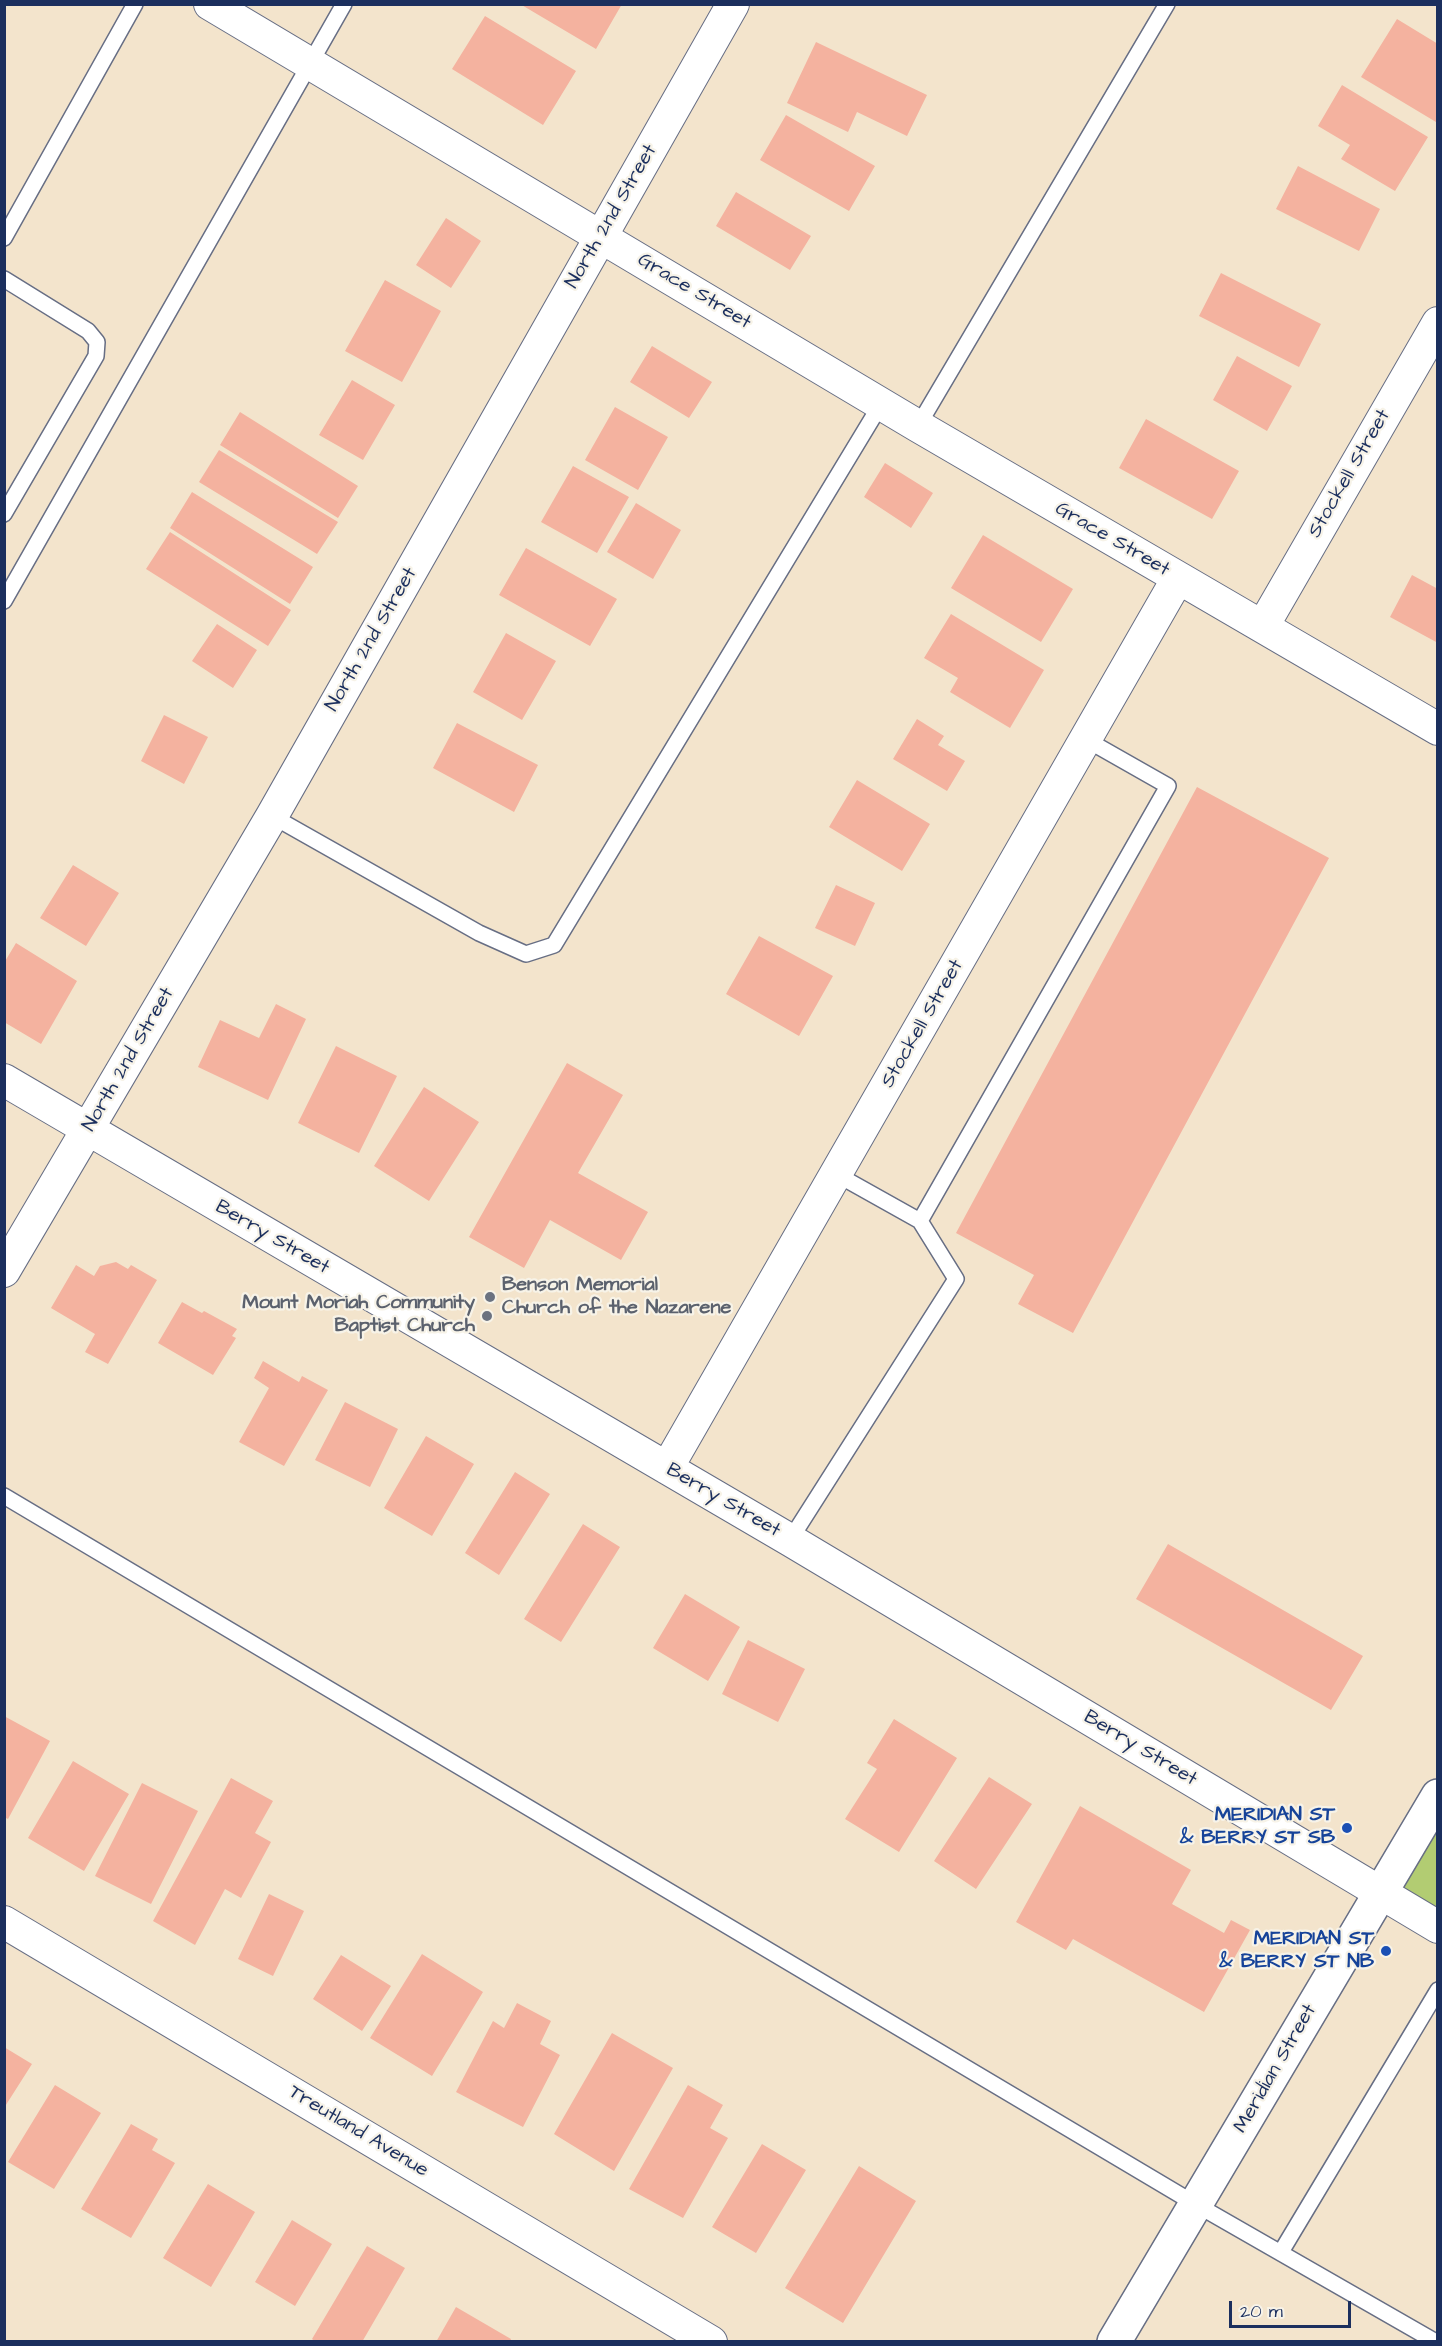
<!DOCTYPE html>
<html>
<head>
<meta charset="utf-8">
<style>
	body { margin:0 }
	#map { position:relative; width:1442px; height:2346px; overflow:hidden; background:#f3e4cc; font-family:"Architects Daughter",sans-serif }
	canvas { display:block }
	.frame { position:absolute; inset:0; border:6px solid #1b2f5e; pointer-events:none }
	.scale { position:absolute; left:1229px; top:2301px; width:122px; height:27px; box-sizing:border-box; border:3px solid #1b2f5e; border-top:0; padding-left:8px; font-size:18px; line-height:21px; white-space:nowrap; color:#1b2f5e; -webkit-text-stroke:4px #f7f3e8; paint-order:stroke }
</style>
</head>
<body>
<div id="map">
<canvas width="1442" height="2346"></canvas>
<div class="frame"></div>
<div class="scale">20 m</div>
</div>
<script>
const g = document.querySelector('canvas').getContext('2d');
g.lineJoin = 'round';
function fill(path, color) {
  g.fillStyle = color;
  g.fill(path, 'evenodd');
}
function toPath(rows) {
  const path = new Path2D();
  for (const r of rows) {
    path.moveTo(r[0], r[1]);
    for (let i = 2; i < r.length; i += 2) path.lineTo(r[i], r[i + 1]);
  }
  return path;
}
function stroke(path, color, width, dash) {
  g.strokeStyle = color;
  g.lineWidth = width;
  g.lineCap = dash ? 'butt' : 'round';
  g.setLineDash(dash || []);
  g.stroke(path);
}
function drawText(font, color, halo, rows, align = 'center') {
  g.font = font + ' "Architects Daughter",sans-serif';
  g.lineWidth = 4.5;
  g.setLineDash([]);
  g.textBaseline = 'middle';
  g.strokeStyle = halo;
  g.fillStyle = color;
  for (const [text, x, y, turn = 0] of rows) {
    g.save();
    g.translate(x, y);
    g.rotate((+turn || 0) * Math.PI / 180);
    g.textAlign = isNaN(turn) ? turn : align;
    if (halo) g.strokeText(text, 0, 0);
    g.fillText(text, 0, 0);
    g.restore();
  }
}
const green = toPath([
	[1437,1796,1437,1927,1379,1892]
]);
const building = toPath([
	[520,4,622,4,596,49],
	[485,16,576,71,543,125,452,69],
	[1397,19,1438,44,1436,122,1361,77],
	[816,42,927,95,907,136,857,112,848,132,787,103],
	[1342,85,1428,137,1395,191,1341,159,1350,145,1318,126],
	[786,115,875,166,849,211,760,160],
	[1298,166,1380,209,1359,251,1276,209],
	[736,192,811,236,790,270,716,226],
	[446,218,481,241,451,288,416,265],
	[1221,273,1321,324,1299,367,1199,316],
	[385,280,441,311,402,382,345,351],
	[652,346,712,382,689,418,630,382],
	[1237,356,1292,386,1267,431,1213,400],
	[352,380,395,405,363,460,319,435],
	[615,407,668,437,638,490,585,460],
	[240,412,358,486,338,518,220,445],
	[1146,419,1239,471,1212,519,1119,468],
	[219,450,338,522,317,554,199,482],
	[885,463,933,493,911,528,864,497],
	[573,466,629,497,597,553,541,522],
	[192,492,313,567,290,604,170,528],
	[636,503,681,530,653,579,607,552],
	[170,532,291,610,268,646,146,569],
	[983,535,1073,589,1041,642,951,588],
	[526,548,617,599,590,646,499,595],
	[1412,575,1438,589,1438,643,1390,617],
	[951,614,1044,670,1010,728,950,692,958,678,924,658],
	[217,624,257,650,233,688,192,661],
	[506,633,556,661,522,720,473,692],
	[164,715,208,737,184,784,141,761],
	[917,719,944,736,938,745,965,761,947,791,893,759],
	[457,723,538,765,514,812,433,768],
	[857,780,930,824,902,871,829,827],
	[1197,787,1329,858,1073,1333,1018,1304,1034,1275,956,1233],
	[73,865,119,893,86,946,40,918],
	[836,885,875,903,855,946,815,928],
	[759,936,833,976,799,1036,726,994],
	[16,943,77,981,41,1044,4,1022,4,963],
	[276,1004,306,1019,268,1100,198,1067,220,1020,259,1038],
	[336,1046,397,1076,359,1153,298,1123],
	[567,1063,623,1095,578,1173,648,1212,621,1260,550,1220,524,1268,469,1237],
	[424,1087,479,1122,429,1201,374,1166],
	[116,1262,128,1269,131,1265,157,1280,108,1364,85,1352,95,1334,51,1308,76,1265,94,1276,100,1266],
	[182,1302,202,1313,204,1311,237,1329,232,1336,236,1338,213,1375,158,1343],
	[263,1361,299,1382,302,1376,328,1390,284,1466,239,1442,269,1388,254,1378],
	[345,1402,398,1429,370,1487,315,1460],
	[426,1436,474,1464,432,1536,384,1508],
	[515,1472,550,1494,499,1575,465,1553],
	[583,1524,620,1547,561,1642,524,1619],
	[1168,1544,1363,1656,1331,1710,1136,1599],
	[685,1594,740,1627,708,1681,653,1648],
	[748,1640,805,1669,778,1722,722,1694],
	[4,1716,50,1741,8,1819,4,1817],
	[894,1719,957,1758,899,1852,845,1819,877,1769,867,1763],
	[73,1761,129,1794,84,1871,28,1838],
	[989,1777,1032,1804,976,1889,934,1861],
	[231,1778,273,1801,255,1833,271,1842,241,1898,225,1889,195,1945,153,1921],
	[142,1783,198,1811,151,1904,95,1876],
	[1080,1806,1191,1870,1172,1904,1224,1933,1231,1920,1250,1930,1204,2012,1073,1939,1066,1950,1016,1922],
	[269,1894,304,1911,273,1976,238,1959],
	[422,1954,483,1992,432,2076,370,2038],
	[341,1955,391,1986,362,2031,313,1999],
	[517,2003,551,2021,540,2044,560,2055,523,2127,456,2092,493,2021,504,2028],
	[612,2033,673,2068,614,2171,554,2134],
	[4,2047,32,2064,4,2108],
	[55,2085,101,2113,54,2189,8,2162],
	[688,2085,723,2105,710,2128,728,2138,683,2218,629,2189],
	[131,2124,158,2139,152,2150,175,2163,131,2238,81,2209],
	[762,2144,806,2170,756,2253,712,2227],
	[859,2166,916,2201,843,2323,785,2288],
	[208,2184,255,2212,211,2287,163,2258],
	[292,2220,332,2244,295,2306,255,2282],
	[367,2246,405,2268,362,2342,316,2342,312,2339],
	[456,2307,511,2339,510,2342,436,2342]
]);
const lane = toPath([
	[4,238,135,4],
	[4,279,88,331,97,342,96,356,4,514],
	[918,426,1167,4],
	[4,601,344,4],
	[272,816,479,933,526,954,554,945,881,404],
	[836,1174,920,1221],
	[4,1496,1197,2205,1436,2342],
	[790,1540,956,1279,920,1221,1168,786,1087,740],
	[1281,2252,1438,1990]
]);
const street = toPath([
	[210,4,918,426,1438,729],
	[1263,626,1438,323],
	[4,1080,790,1540,1438,1927],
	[4,1271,272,816,733,4],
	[667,1468,1178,578],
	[4,1922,711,2342]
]);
const secondary = toPath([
	[1114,2342,1438,1796]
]);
const markers = [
	[490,1297,6,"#6b7280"],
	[487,1316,6,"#6b7280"],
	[1347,1828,6,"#1a4fb4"],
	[1386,1951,6,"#1a4fb4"]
];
const streetNames = [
	["North 2nd Street",612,217,-60],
	["Grace Street",694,292,31],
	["Stockell Street",1350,474,-60],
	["Grace Street",1112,540,30],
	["North 2nd Street",372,640,-60],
	["Stockell Street",923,1024,-60],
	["North 2nd Street",129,1060,-60],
	["Berry Street",272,1238,30],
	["Berry Street",723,1501,30],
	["Berry Street",1140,1749,31],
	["Meridian Street",1276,2069,-60],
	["Treutland Avenue",358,2132,31]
];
const worshipNames = [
	["Benson Memorial",502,1286],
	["Church of the Nazarene",502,1309],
	["Mount Moriah Community",475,1304,"right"],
	["Baptist Church",475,1327,"right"]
];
const transitNames = [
	["MERIDIAN ST",1335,1816],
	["& BERRY ST SB",1335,1839],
	["MERIDIAN ST",1374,1940],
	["& BERRY ST NB",1374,1963]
];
fill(green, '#b2cc72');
fill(building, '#f4b29f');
stroke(lane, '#676e84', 18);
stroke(street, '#676e84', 34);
stroke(secondary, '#676e84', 36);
stroke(lane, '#fff', 15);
stroke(street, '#fff', 32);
stroke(secondary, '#fff', 33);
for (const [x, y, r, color] of markers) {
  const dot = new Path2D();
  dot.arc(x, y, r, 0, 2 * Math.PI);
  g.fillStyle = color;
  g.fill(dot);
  stroke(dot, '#f7f3e8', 2);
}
drawText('20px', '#1b2f5e', '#f7f3e8', streetNames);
drawText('bold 20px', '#5b616d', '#f7f3e8', worshipNames, 'left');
drawText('bold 20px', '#164399', '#f7f3e8', transitNames, 'right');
</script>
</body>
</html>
